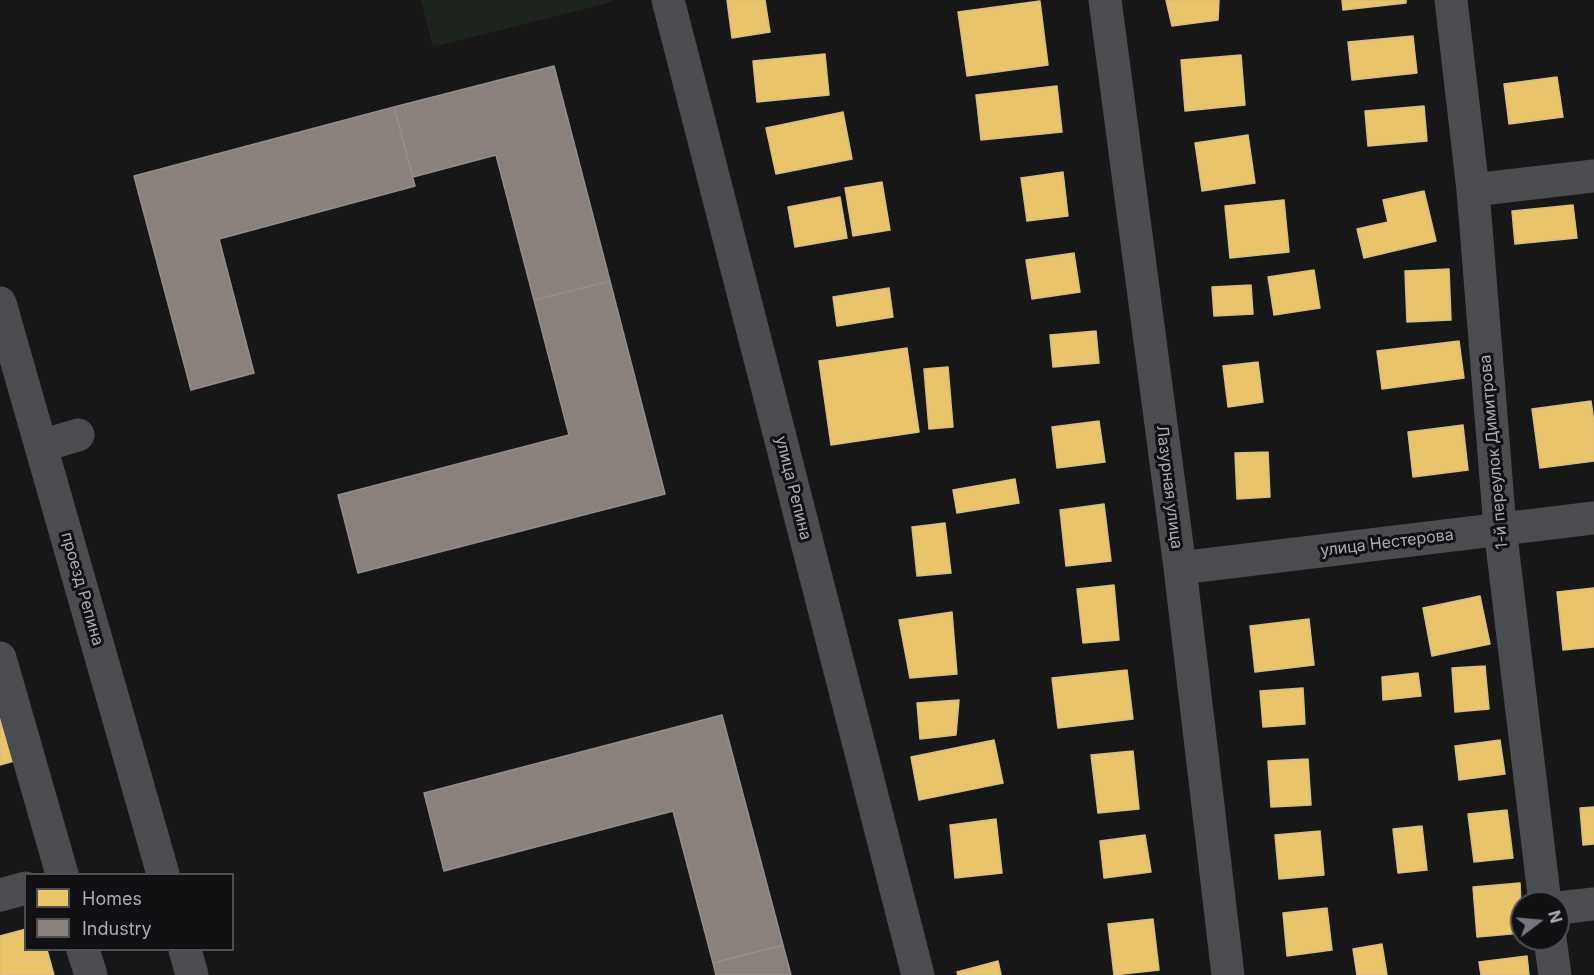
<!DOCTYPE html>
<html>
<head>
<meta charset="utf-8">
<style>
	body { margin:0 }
	#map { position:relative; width:1594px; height:975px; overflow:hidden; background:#171717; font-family:Inter,sans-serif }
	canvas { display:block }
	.legend { position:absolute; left:24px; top:873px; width:210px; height:78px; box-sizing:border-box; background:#111113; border:2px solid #4d4f55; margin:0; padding:8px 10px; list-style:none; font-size:18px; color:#a8adb8 }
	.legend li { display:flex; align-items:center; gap:12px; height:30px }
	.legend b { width:30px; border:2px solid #4d4f55 }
	.north { position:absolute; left:1510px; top:891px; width:60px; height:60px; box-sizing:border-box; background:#111113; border:2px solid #4d4f55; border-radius:50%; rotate:74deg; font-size:16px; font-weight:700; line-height:24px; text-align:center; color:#a8adb8 }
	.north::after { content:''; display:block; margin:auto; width:21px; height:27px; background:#757880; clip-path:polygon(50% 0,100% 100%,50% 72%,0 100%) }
</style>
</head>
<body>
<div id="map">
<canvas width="1594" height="975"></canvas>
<ul class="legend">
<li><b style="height:16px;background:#e9c46a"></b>Homes</li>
<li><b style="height:16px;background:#8a817c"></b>Industry</li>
</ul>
<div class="north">N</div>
</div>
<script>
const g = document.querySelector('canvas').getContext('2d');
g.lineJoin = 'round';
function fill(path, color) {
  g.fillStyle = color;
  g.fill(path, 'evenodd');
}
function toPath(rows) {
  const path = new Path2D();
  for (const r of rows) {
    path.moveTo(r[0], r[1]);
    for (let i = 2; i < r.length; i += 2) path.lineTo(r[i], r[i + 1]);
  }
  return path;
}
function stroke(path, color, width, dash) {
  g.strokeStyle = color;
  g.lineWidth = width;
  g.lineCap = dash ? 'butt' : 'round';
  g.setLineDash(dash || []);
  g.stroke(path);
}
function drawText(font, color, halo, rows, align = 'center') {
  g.font = font + ' Inter,sans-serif';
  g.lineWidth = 6;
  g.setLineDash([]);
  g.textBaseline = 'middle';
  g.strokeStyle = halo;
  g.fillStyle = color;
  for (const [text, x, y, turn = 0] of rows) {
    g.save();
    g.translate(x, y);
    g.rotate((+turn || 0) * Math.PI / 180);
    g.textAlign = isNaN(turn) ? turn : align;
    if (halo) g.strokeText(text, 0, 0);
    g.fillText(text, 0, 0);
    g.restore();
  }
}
const green = toPath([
	[421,0,612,0,612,2,433,47]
]);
const homes = toPath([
	[727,0,765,0,770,32,732,38,727,0],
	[1166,0,1219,0,1218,20,1172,26,1166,0],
	[1342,0,1406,0,1406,3,1343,10,1342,0],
	[1040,1,1048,65,967,76,958,12,1040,1],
	[1413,36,1417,73,1352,80,1348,42,1413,36],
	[825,54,829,95,757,102,753,61,825,54],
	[1241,55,1245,105,1185,111,1181,60,1241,55],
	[1557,77,1563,117,1509,124,1504,84,1557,77],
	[1057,86,1062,132,981,140,976,95,1057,86],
	[1424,106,1427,141,1368,146,1365,111,1424,106],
	[843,112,852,159,776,174,766,128,843,112],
	[1248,135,1255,183,1202,191,1195,143,1248,135],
	[1063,172,1068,216,1027,221,1021,178,1063,172],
	[882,182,890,230,853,236,845,188,882,182],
	[1424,191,1436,241,1364,258,1357,229,1388,222,1383,200,1424,191],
	[840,197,847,238,795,247,788,207,840,197],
	[1284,200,1289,252,1230,258,1225,206,1284,200],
	[1573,205,1577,238,1515,244,1512,211,1573,205],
	[1074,253,1080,292,1032,299,1026,260,1074,253],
	[1449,269,1451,320,1407,322,1405,271,1449,269],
	[1314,270,1320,308,1274,315,1268,277,1314,270],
	[1251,285,1253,314,1214,316,1212,287,1251,285],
	[889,288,893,317,837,326,833,297,889,288],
	[1096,331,1099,363,1053,367,1050,335,1096,331],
	[1459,341,1464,378,1382,389,1377,351,1459,341],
	[907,348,919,432,831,445,819,361,907,348],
	[1258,362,1263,402,1228,407,1223,366,1258,362],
	[948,367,953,427,929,429,924,369,948,367],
	[1591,401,1594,422,1594,461,1540,468,1532,409,1591,401],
	[1099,421,1105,462,1057,468,1052,427,1099,421],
	[1463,425,1468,470,1413,477,1408,432,1463,425],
	[1268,452,1270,497,1237,499,1235,453,1268,452],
	[1015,479,1019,503,957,513,953,490,1015,479],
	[1104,504,1111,561,1066,566,1060,510,1104,504],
	[945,523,951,573,917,576,912,527,945,523],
	[1114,585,1119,640,1083,643,1077,589,1114,585],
	[1594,588,1594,647,1563,650,1557,592,1594,588],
	[1480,596,1490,644,1432,656,1423,608,1480,596],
	[952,612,957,674,910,678,899,620,952,612],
	[1309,619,1314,665,1255,672,1250,626,1309,619],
	[1485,666,1489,709,1455,712,1452,668,1485,666],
	[1127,670,1133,719,1058,728,1052,678,1127,670],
	[1418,673,1421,696,1383,700,1382,677,1418,673],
	[0,685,21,759,0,765,0,685],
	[1303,688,1305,724,1263,727,1260,691,1303,688],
	[959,700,956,735,920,739,917,703,959,700],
	[994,740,1003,783,919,800,911,757,994,740],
	[1500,740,1505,774,1459,780,1455,746,1500,740],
	[1133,751,1139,809,1098,813,1091,755,1133,751],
	[1308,759,1311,805,1271,807,1268,761,1308,759],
	[1594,807,1594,844,1583,845,1580,808,1594,807],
	[1507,810,1513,858,1474,862,1468,814,1507,810],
	[996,819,1002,873,955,878,950,825,996,819],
	[1422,826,1427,870,1398,873,1393,829,1422,826],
	[1320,831,1324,875,1279,879,1275,835,1320,831],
	[1145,835,1151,872,1104,878,1100,841,1145,835],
	[1520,883,1522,933,1477,937,1473,887,1520,883],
	[1327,908,1332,950,1287,956,1283,913,1327,908],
	[1153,919,1159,970,1114,975,1108,924,1153,919],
	[26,929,26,950,47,950,54,975,0,975,0,936,26,929],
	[1382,944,1387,975,1357,975,1353,949,1382,944],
	[1527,956,1529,975,1481,975,1479,962,1527,956],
	[998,961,1001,975,958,975,957,972,998,961]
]);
const industry = toPath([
	[554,66,610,281,534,300,496,155,413,177,394,107,554,66],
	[394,107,415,186,219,239,254,373,191,390,134,176,394,107],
	[610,281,665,494,358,573,338,495,569,435,534,300,610,281],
	[722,715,783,945,713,963,673,811,444,871,424,793,722,715],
	[783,945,791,975,716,975,713,963,783,945]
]);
const minor = toPath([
	[668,0,918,975],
	[1105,0,1180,568,1228,975],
	[1451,0,1473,190,1500,528,1545,903],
	[1473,190,1594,176],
	[0,303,163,874],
	[41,446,78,435],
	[1180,568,1594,518],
	[0,658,62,874],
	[0,895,26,888],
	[1558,908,1594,904],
	[1550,939,1555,975],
	[83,950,91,975],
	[185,950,192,975]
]);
const streetNames = [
	["1-й переулок Димитрова",1494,452,-95],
	["Лазурная улица",1169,487,83],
	["улица Репина",793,488,76],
	["улица Нестерова",1387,543,-7],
	["проезд Репина",82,589,74]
];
fill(green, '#1d241e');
fill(homes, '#e9c46a');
stroke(homes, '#d6bd81', 1.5);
fill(industry, '#8a817c');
stroke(industry, '#938e8e', 1.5);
stroke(minor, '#4b4c50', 33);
drawText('16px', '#a8adb8', '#111113', streetNames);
</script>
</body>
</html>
